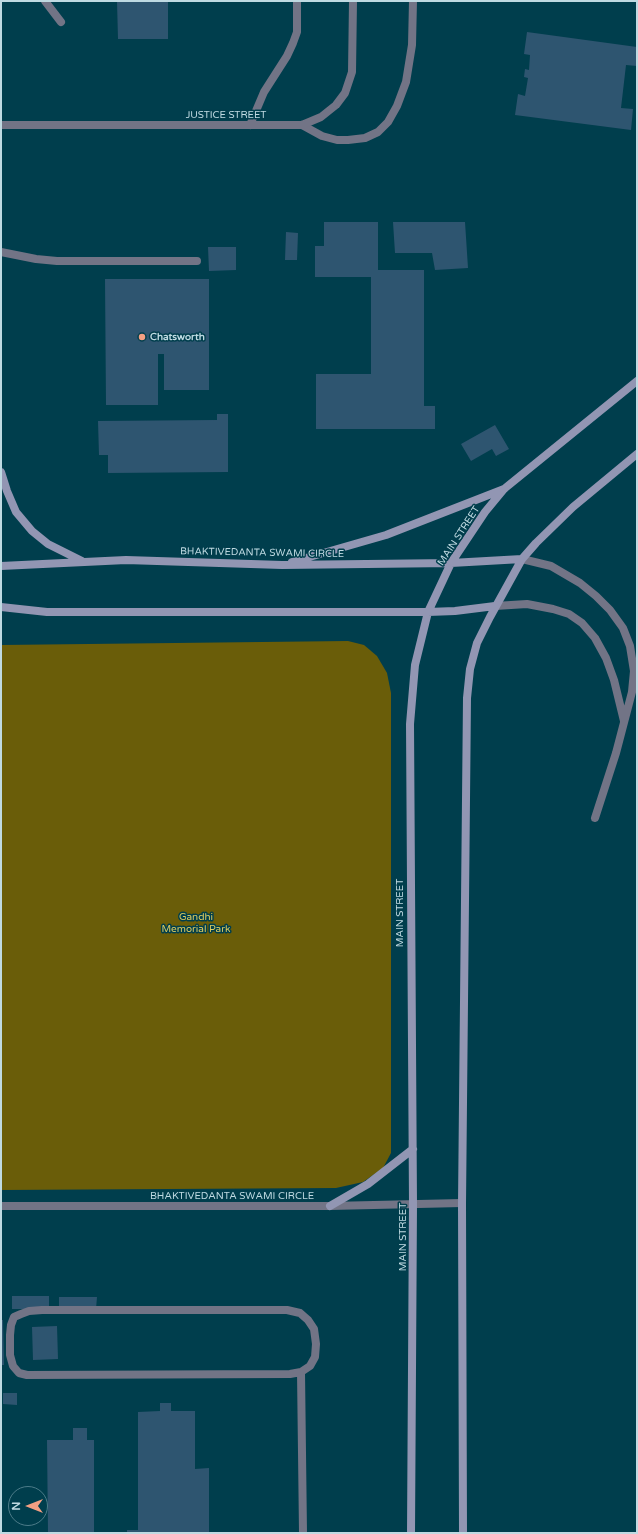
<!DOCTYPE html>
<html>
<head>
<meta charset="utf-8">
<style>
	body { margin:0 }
	#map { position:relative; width:638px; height:1534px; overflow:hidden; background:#003e4d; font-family:"Varela Round",sans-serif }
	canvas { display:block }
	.frame { position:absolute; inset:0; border:2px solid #bfdae2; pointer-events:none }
	.north { position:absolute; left:8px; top:1486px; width:40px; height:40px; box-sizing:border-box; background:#003e4d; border:1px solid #4c7c89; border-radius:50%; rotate:270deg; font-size:11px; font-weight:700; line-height:16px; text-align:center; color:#bfdae2 }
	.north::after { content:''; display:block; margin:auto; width:14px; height:18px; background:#f39f83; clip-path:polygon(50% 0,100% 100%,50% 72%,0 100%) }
</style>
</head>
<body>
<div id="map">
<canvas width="638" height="1534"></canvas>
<div class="frame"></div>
<div class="north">N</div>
</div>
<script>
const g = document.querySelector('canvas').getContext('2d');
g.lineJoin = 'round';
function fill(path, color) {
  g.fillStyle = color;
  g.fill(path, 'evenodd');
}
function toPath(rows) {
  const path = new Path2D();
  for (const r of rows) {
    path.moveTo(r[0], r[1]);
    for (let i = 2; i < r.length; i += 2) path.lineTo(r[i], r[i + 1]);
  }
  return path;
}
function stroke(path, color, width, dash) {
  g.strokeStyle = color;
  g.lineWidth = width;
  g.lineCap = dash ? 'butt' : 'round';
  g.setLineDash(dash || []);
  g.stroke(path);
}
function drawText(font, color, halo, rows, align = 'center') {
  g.font = font + ' "Varela Round",sans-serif';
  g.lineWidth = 3;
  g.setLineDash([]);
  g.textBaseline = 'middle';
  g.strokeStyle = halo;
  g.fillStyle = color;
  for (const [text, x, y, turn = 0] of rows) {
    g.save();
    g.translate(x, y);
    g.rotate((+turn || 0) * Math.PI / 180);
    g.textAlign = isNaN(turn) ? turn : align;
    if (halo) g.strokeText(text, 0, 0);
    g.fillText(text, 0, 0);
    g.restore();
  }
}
const green = toPath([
	[348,641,364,645,377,656,387,673,391,693,391,1153,383,1168,363,1182,336,1188,1,1190,1,645]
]);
const building = toPath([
	[117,1,168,1,168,39,118,39],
	[527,32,637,47,637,66,626,65,621,108,633,109,631,130,515,115,518,94,525,96,528,78,524,77,525,69,529,70,530,55,524,54],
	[324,222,378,222,378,270,424,270,424,406,435,406,435,429,316,429,316,374,371,374,371,277,315,277,315,246,324,246],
	[393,222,465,222,468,268,435,270,432,253,395,253],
	[286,232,298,233,297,260,285,260],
	[208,247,236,247,236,270,209,271],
	[105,279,209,279,209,390,164,390,164,354,158,354,158,405,106,405],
	[217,414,228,414,228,472,108,473,108,455,99,455,98,421,217,420],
	[495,425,509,449,496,456,492,449,471,461,461,444],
	[12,1296,49,1296,49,1309,12,1309],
	[59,1297,97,1297,96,1309,59,1309],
	[1,1320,3,1320,4,1365,1,1365],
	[57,1326,58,1359,33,1360,32,1327],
	[3,1393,17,1393,17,1405,3,1404],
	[160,1403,171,1403,171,1411,195,1411,195,1469,209,1468,209,1533,127,1533,127,1530,138,1530,138,1412,160,1411],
	[73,1428,87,1428,87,1440,94,1440,94,1533,48,1533,47,1440,73,1440]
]);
const lane = toPath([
	[45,1,61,22],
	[250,125,264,92,287,56,293,43,297,32,297,1],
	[302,125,322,136,337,140,348,140,365,138,378,132,388,122,397,106,406,82,412,45,413,1],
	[1,252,36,259,57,261,197,261],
	[522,559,551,566,580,583,596,596,610,610,623,628,630,646,634,671,632,692,616,753,595,818],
	[495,606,527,604,553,609,569,614,582,623,595,638,606,658,614,680,624,721],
	[42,1310,287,1310,300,1313,308,1320,314,1329,316,1344,315,1357,310,1366,301,1372,290,1374,27,1375,19,1373,13,1366,10,1355,10,1335,11,1325,14,1317,21,1314,29,1311,42,1310],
	[301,1372,303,1533]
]);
const street = toPath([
	[1,125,302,125,321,117,336,105,345,93,352,72,353,1],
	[1,1206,330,1206,462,1203]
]);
const secondary = toPath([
	[1,472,7,491,16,512,32,531,48,544,82,561],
	[292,562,386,535,504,489],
	[1,566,126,560,282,565,451,563,522,559],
	[1,607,47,612,428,612,455,611,495,606],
	[330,1206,368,1184,413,1149],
	[411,1533,413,1204,410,724,415,665,428,612,451,563,485,512,504,489,637,381],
	[463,1533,462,1203,467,698,470,669,477,643,490,617,522,559,536,543,573,507,637,454]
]);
const markers = [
	[142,337,4,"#f39f83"]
];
const streetNames = [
	["JUSTICE STREET",226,115],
	["MAIN STREET",459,536,-57],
	["BHAKTIVEDANTA SWAMI CIRCLE",262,553,1],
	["MAIN STREET",400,913,-90],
	["BHAKTIVEDANTA SWAMI CIRCLE",232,1196],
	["MAIN STREET",403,1237,-90]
];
const poiNames = [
	["Chatsworth",150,337]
];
const parkNames = [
	["Gandhi",196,917],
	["Memorial Park",196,929]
];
fill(green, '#6a5d09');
fill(building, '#2e5570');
stroke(lane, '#727486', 8);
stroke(street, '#727486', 8);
stroke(secondary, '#9296b3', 8);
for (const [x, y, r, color] of markers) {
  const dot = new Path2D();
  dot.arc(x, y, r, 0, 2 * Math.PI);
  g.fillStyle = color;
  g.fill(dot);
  stroke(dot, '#003e4d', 1.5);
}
drawText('10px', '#bfdae2', '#003e4d', streetNames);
drawText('bold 10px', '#bfdae2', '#003e4d', poiNames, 'left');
drawText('10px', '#dfcd60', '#003e4d', parkNames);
</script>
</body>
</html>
